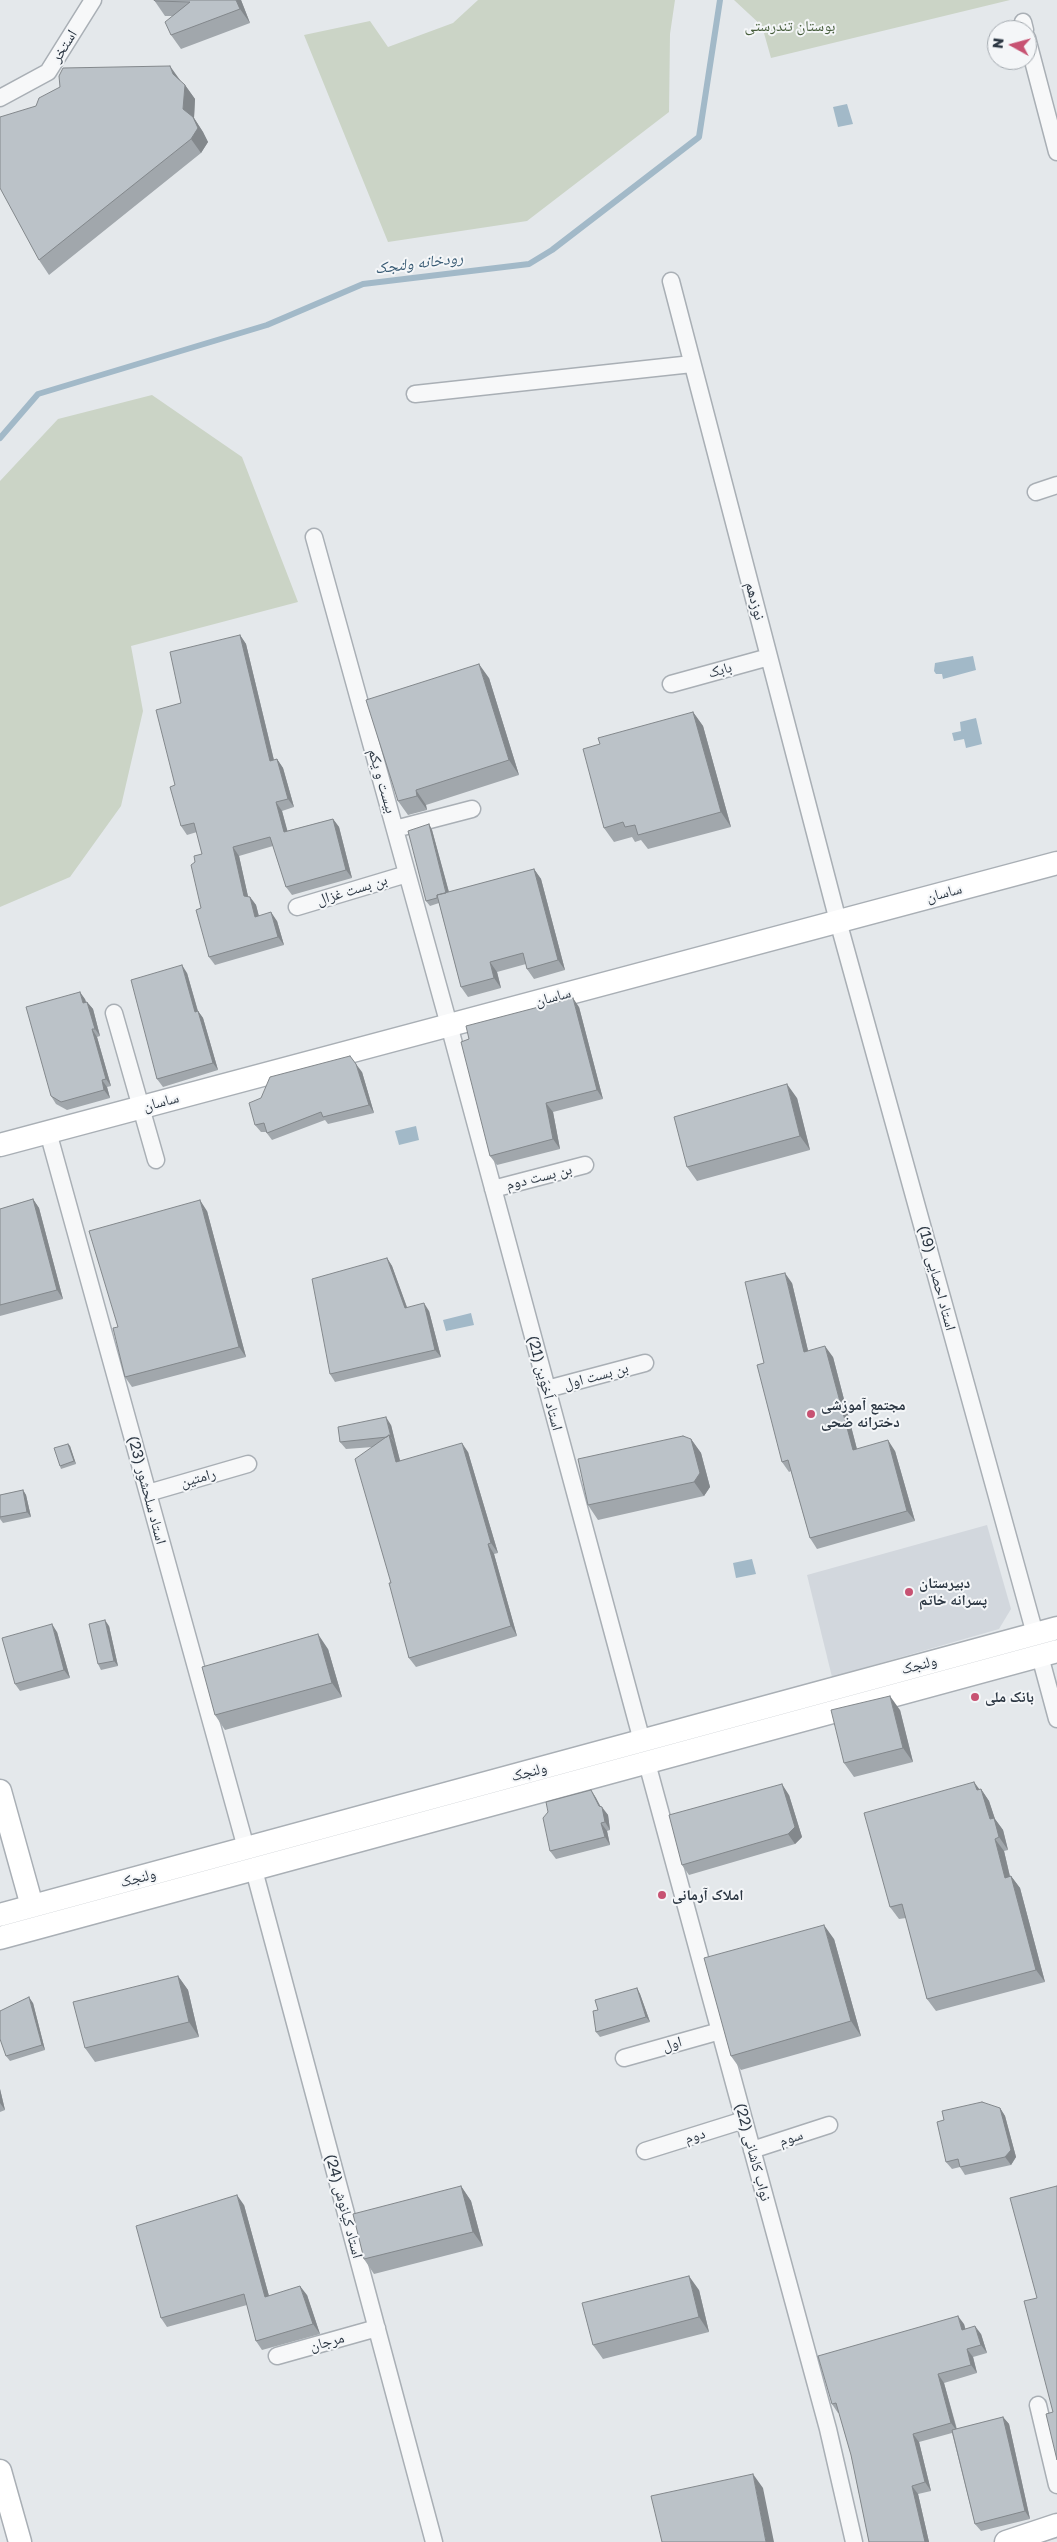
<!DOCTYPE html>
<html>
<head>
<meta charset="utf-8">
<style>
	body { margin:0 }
	#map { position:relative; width:1057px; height:2542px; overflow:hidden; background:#e4e8eb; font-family:"Golos Text",sans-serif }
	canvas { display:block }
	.north { position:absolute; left:987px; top:20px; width:50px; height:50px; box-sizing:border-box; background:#f4f6f8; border:1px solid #a4aab0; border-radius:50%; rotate:277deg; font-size:14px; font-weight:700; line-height:20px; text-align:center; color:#2c3743 }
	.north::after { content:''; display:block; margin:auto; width:18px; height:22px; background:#c75272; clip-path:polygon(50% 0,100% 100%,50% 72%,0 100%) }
</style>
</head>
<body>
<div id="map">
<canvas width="1057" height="2542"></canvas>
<div class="north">N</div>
</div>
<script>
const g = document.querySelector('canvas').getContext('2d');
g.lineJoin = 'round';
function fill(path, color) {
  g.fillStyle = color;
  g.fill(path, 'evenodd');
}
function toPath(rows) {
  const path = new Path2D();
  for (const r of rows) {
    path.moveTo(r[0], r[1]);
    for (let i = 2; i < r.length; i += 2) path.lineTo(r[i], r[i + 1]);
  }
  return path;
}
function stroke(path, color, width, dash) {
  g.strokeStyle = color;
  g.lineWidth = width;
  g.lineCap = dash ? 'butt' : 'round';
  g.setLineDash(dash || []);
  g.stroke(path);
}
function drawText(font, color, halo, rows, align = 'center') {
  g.font = font + ' "Golos Text","Noto Naskh Arabic",sans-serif';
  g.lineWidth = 4;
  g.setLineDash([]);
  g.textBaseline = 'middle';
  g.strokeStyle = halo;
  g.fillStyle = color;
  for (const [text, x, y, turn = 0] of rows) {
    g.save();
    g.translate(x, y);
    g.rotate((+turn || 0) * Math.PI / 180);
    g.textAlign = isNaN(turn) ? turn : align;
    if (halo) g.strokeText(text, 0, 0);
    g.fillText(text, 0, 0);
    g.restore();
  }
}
const built = toPath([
	[987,1525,1011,1609,999,1629,832,1677,807,1575]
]);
const green = toPath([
	[478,0,675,0,670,34,669,112,527,221,388,242,304,35,370,21,388,47,453,23],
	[734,0,1010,0,771,58,762,26],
	[152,395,242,457,298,602,131,646,143,711,121,806,70,877,0,907,0,481,58,419]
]);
const water = toPath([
	[847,104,853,124,838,127,833,107],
	[973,656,976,670,943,679,942,674,936,674,934,671,935,663],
	[976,718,982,744,966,748,964,739,954,741,952,733,961,731,960,722],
	[416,1126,419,1140,399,1145,395,1131],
	[471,1313,474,1325,446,1331,443,1320],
	[752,1559,756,1574,736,1578,733,1563]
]);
const stream = toPath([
	[0,438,38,394,267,325,363,284,529,264,552,250,699,137,720,0]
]);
const street = toPath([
	[1023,22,1025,30],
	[1027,38,1057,152],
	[0,98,48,72,93,0],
	[671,281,838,921,1035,1634],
	[415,394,692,364],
	[1036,492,1057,485],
	[314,537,449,1025,642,1741],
	[671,684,769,657],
	[395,829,472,809],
	[297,907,407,874],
	[114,1013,156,1160],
	[48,1132,246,1848],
	[493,1189,585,1165],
	[547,1389,645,1363],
	[148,1493,248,1464],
	[1040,1656,1057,1719],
	[647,1763,828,2429,854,2542],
	[254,1870,434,2542],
	[624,2058,720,2031],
	[752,2150,829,2125],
	[645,2151,744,2120],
	[277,2356,377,2328],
	[1038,2405,1057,2485]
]);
const secondary = toPath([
	[0,1145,1057,863],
	[0,1791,32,1906],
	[0,1915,1057,1628],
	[0,1938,1057,1651],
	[0,2471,20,2542],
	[1006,2542,1057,2525]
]);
const wall = toPath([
	[154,0,241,0,250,23,181,49,171,35,173,16,165,16],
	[180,81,185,85,195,99,194,118,203,132,208,142,201,153,49,275,39,260],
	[240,635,246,644,274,760,277,759,283,768,294,807,282,811,287,831,333,819,339,827,352,878,292,895,286,887,273,846,239,856,248,897,250,897,256,905,259,916,277,921,284,945,215,965,209,957,201,908,195,862,202,854,197,832,187,835,181,826,175,785,181,703],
	[489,678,519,775,426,805,427,810,408,815,398,801],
	[693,712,703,726,731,827,648,849,641,840,635,842,632,837,614,842,604,828,600,744],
	[429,824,432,830,449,892,534,869,541,879,565,970,534,979,527,969,526,964,497,972,501,988,468,997,461,987,439,903,430,906,426,901],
	[187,973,198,1011,203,1018,218,1070,163,1087,157,1079],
	[85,999,86,1002,87,1002,93,1009,100,1036,97,1037,111,1086,107,1087,110,1098,67,1110,56,1104,51,1096],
	[579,1007,603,1099,553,1112,560,1149,497,1165,490,1156],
	[362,1072,374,1113,328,1124,325,1120,272,1140,266,1132,261,1132,255,1125],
	[797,1098,810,1150,697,1181,687,1167],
	[33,1199,39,1208,63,1299,0,1316,0,1209],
	[207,1211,246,1357,132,1387,125,1377,118,1327],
	[387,1258,392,1266,407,1307,429,1311,441,1357,335,1382,330,1374],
	[792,1283,808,1351,833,1357,857,1449,895,1451,915,1521,817,1549,810,1538,791,1471,789,1472,782,1462,764,1363],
	[391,1425,400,1461,468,1452,498,1553,494,1554,517,1636,416,1667,409,1658,391,1583,373,1447,346,1449,340,1442],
	[691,1439,701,1453,710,1487,704,1496,598,1520,588,1505],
	[68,1444,70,1446,76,1464,61,1469,60,1466],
	[23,1490,26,1495,31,1517,3,1523,0,1519,0,1495],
	[109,1626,118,1666,101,1670,98,1664],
	[57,1632,70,1678,20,1691,15,1684],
	[328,1649,342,1697,225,1730,215,1715],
	[900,1710,913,1762,854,1777,844,1763],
	[974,1782,979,1790,981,1789,989,1801,995,1819,1003,1830,1008,1850,1004,1851,1010,1876,1011,1876,1020,1888,1045,1982,936,2011,927,1999,906,1918,899,1919,890,1907],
	[591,1790,596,1798,601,1807,608,1815,610,1830,607,1831,610,1845,556,1859,550,1851],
	[789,1795,802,1837,795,1844,689,1875,682,1865],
	[834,1939,861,2036,741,2070,731,2056],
	[178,1976,188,1990,199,2037,95,2062,85,2048],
	[637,1988,640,1994,650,2022,600,2037,596,2032,598,2010],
	[33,2003,45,2050,10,2061,6,2056],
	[0,2089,5,2110,0,2112],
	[1000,2108,1005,2116,1016,2157,1011,2165,965,2175,960,2167,952,2169,946,2162],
	[461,2186,471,2201,483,2246,374,2274,364,2259],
	[244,2205,269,2296,307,2295,320,2334,262,2350,256,2341,247,2305,167,2327,161,2318],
	[699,2290,709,2332,603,2359,593,2345],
	[964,2324,965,2329,981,2334,987,2353,973,2357,977,2373,944,2383,957,2429,1003,2417,1009,2424,1030,2519,981,2531,975,2524,952,2433,919,2442,931,2491,918,2494,929,2542,869,2542,851,2455,839,2413,838,2413,832,2404]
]);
const shadedWall = toPath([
	[236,0,241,0,250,23,240,9],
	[170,66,180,80,183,88,173,74],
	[185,85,195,99,194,118,203,132,208,142,201,153,191,139,183,109],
	[240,635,246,644,276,769,270,761],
	[479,664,489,678,519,775,509,760],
	[693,712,703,726,731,827,721,812],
	[277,759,283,768,294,807,288,799],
	[416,790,426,805,427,810,417,796],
	[276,802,282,811,290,840,284,832],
	[333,819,339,827,352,878,346,870],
	[429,824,432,830,451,900,447,895],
	[233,847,239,856,250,905,244,896],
	[534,869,541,879,565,970,558,960],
	[250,897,256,905,261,925,255,917],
	[271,912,277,921,284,945,278,937],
	[490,962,497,972,501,988,494,978],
	[182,965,187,973,200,1019,195,1012],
	[80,992,85,999,88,1010,83,1003],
	[573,998,579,1007,603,1099,597,1090],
	[87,1002,93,1009,100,1036,95,1029],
	[198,1011,203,1018,218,1070,213,1063],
	[92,1029,97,1037,111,1086,106,1079],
	[356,1064,362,1072,374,1113,369,1105],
	[102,1080,107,1087,110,1098,104,1090],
	[787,1084,797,1098,810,1150,800,1136],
	[546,1103,553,1112,560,1149,553,1139],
	[33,1199,39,1208,63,1299,57,1290],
	[200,1200,207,1211,246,1357,239,1347],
	[387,1258,392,1266,410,1316,405,1308],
	[785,1273,792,1283,811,1363,804,1352],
	[424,1303,429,1311,441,1357,435,1350],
	[825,1346,833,1357,860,1461,853,1450],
	[386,1417,391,1425,396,1445,391,1437],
	[389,1435,396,1445,403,1472,396,1462],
	[691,1439,701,1453,710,1487,704,1496,694,1482],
	[888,1440,895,1451,915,1521,907,1511],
	[462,1443,468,1452,498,1553,491,1543],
	[68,1444,70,1446,76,1464,74,1461],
	[23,1490,26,1495,31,1517,27,1512],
	[488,1544,494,1554,517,1636,511,1626],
	[105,1620,109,1626,118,1666,114,1661],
	[52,1624,57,1632,70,1678,64,1670],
	[318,1634,328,1649,342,1697,332,1683],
	[890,1696,900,1710,913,1762,903,1748],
	[974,1782,983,1794,981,1789,989,1801,995,1819,1003,1830,1008,1850,999,1837,977,1790],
	[782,1784,789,1795,802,1837,795,1844,788,1834],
	[591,1790,596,1798,603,1812,602,1807,608,1815,610,1830,605,1822],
	[601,1823,607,1831,610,1845,605,1837],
	[995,1839,1004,1851,1013,1890,1005,1878],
	[1011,1876,1020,1888,1045,1982,1036,1970],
	[824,1925,834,1939,861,2036,851,2021],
	[178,1976,188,1990,199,2037,189,2022],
	[637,1988,640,1994,650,2022,646,2017],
	[29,1997,33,2003,45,2050,42,2045],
	[0,2089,5,2110,0,2103],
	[1000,2108,1005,2116,1016,2157,1011,2165,1005,2157],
	[461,2186,471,2201,483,2246,473,2232],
	[237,2195,244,2205,272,2307,265,2297],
	[689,2276,699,2290,709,2332,699,2317],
	[300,2286,307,2295,320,2334,313,2324],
	[958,2316,964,2324,968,2338,962,2330],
	[975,2326,981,2334,987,2353,981,2345],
	[967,2349,973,2357,977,2373,971,2365],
	[938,2374,944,2383,957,2431,951,2423],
	[1003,2417,1009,2424,1030,2519,1025,2511],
	[913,2434,919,2442,931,2491,925,2482],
	[753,2474,763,2488,774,2542,766,2542],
	[912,2486,918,2494,929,2542,925,2542]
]);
const building = toPath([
	[154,0,236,0,240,9,171,35,165,22,190,2,155,1,154,0],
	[170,66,173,74,185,85,183,109,193,117,198,128,191,139,39,260,0,188,0,117,36,106,39,98,60,87,59,76,63,68,170,66],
	[240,635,270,761,277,759,288,799,276,802,284,832,333,819,346,870,286,887,270,837,233,847,244,896,250,897,255,917,271,912,278,937,209,957,196,910,201,908,191,865,195,862,194,856,202,854,194,823,181,826,170,787,175,785,156,710,181,703,170,652,240,635],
	[479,664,509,760,416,790,417,796,398,801,366,700,479,664],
	[693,712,721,812,638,835,635,825,625,827,623,822,604,828,583,749,600,744,598,738,693,712],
	[429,824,446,893,437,895,437,898,426,901,408,831,429,824],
	[534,869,558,960,527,969,523,953,490,962,494,978,461,987,437,895,534,869],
	[182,965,195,1012,198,1011,213,1063,157,1079,131,980,182,965],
	[80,992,83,1003,87,1002,95,1029,92,1029,106,1079,102,1080,104,1090,61,1102,51,1096,26,1007,80,992],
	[573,998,597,1090,546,1103,553,1139,490,1156,461,1042,469,1039,466,1026,573,998],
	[350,1056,356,1064,369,1105,323,1117,321,1112,267,1133,264,1123,255,1125,249,1103,261,1098,270,1077,350,1056],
	[787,1084,800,1136,687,1167,674,1117,787,1084],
	[33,1199,57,1290,0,1305,0,1209,33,1199],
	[200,1200,239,1347,125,1377,113,1328,118,1327,89,1231,200,1200],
	[387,1258,405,1308,424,1303,435,1350,330,1374,312,1279,387,1258],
	[785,1273,804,1352,825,1346,853,1450,888,1440,907,1511,810,1538,788,1460,782,1462,757,1365,764,1363,745,1282,785,1273],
	[386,1417,391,1437,389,1435,387,1437,340,1442,338,1427,386,1417],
	[389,1435,396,1462,462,1443,491,1543,488,1544,511,1626,409,1658,389,1583,391,1583,355,1459,389,1435],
	[683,1436,691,1439,700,1473,694,1482,588,1505,578,1459,683,1436],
	[68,1444,74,1461,60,1466,54,1448,68,1444],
	[23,1490,27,1512,0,1517,0,1495,23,1490],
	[105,1620,114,1661,98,1664,89,1624,105,1620],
	[52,1624,64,1670,15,1684,2,1638,52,1624],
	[318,1634,332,1683,215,1715,202,1667,318,1634],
	[890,1696,903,1748,844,1763,831,1710,890,1696],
	[974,1782,977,1790,981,1789,990,1819,994,1818,999,1837,995,1839,1005,1878,1011,1876,1036,1970,927,1999,902,1904,890,1907,864,1813,974,1782],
	[782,1784,795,1827,788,1834,682,1865,669,1815,782,1784],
	[591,1790,599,1806,602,1807,605,1822,601,1823,605,1837,550,1851,543,1818,548,1812,546,1802,591,1790],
	[824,1925,851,2021,731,2056,704,1958,824,1925],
	[178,1976,189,2022,85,2048,73,2002,178,1976],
	[637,1988,646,2017,596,2032,593,2011,598,2010,595,2000,637,1988],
	[29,1997,42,2045,6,2056,0,2039,0,2011,29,1997],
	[982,2102,1000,2108,1011,2150,1005,2157,960,2167,958,2159,946,2162,937,2122,944,2120,942,2111,982,2102],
	[461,2186,473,2232,364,2259,353,2214,461,2186],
	[1057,2186,1057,2460,1046,2414,1053,2412,1024,2301,1037,2298,1010,2198,1057,2186],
	[237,2195,265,2297,300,2286,313,2324,256,2341,244,2294,161,2318,136,2226,237,2195],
	[689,2276,699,2317,593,2345,582,2303,689,2276],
	[958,2316,962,2330,975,2326,981,2345,967,2349,971,2365,938,2374,951,2423,913,2434,925,2482,912,2486,925,2542,869,2542,851,2455,836,2403,832,2404,818,2356,958,2316],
	[1003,2417,1025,2511,975,2524,952,2430,1003,2417],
	[753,2474,766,2542,662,2542,651,2496,753,2474]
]);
const markers = [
	[811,1414,5,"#c75272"],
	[909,1592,5,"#c75272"],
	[975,1697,5,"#c75272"],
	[662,1895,5,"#c75272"]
];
const parkNames = [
	["بوستان تندرستی",790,26]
];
const streetNames = [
	["استخر",64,46,-58],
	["نوزدهم",755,601,75],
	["بابک",720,670,-15],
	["بیست و یکم",382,781,74],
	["بن بست غزال",352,890,-17],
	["ساسان",944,893,-15],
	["ساسان",553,997,-15],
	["ساسان",161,1102,-15],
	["بن بست دوم",539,1177,-14],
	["استاد احصایی (19)",937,1278,75],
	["بن بست اول",596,1376,-15],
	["استاد اَخوَين (21)",545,1383,75],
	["رامتین",198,1478,-16],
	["استاد سلحشور (23)",147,1490,75],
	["ولنجک",919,1665,-15],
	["ولنجک",529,1772,-15],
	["ولنجک",138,1878,-15],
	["اول",672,2044,-16],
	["دوم",695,2136,-17],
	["سوم",791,2138,-18],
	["نواب کاشانی (22)",753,2152,75],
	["استاد کیانوش (24)",344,2206,75],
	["مرجان",327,2342,-15]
];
const poiNames = [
	["مجتمع آموزشی",821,1405],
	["دخترانه ضحی",821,1422],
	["دبیرستان",919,1583],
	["پسرانه خاتم",919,1600],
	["بانک ملی",985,1697],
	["املاک آرمانی",672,1895]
];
const waterNames = [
	["رودخانه ولنجک",419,263,-7]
];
fill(built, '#d2d7dd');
fill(green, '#cbd4c6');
fill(water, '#a2b9c8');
stroke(stream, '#a2b9c8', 6);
stroke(street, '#a9afb5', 19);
stroke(secondary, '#a9afb5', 25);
stroke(street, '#f7f8f9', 16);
stroke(secondary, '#fff', 22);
fill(wall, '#a1a7ac');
fill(shadedWall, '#83888c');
fill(building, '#bbc2c8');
stroke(building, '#83888c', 1);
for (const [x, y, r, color] of markers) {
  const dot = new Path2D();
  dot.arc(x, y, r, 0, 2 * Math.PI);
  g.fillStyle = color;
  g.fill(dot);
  stroke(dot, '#f4f6f8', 2);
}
drawText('15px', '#465d3b', '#f4f6f8', parkNames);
drawText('15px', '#2c3743', '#f4f6f8', streetNames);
drawText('bold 15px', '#2c3743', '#f4f6f8', poiNames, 'left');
drawText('italic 16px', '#395b74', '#f4f6f8', waterNames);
</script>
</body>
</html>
